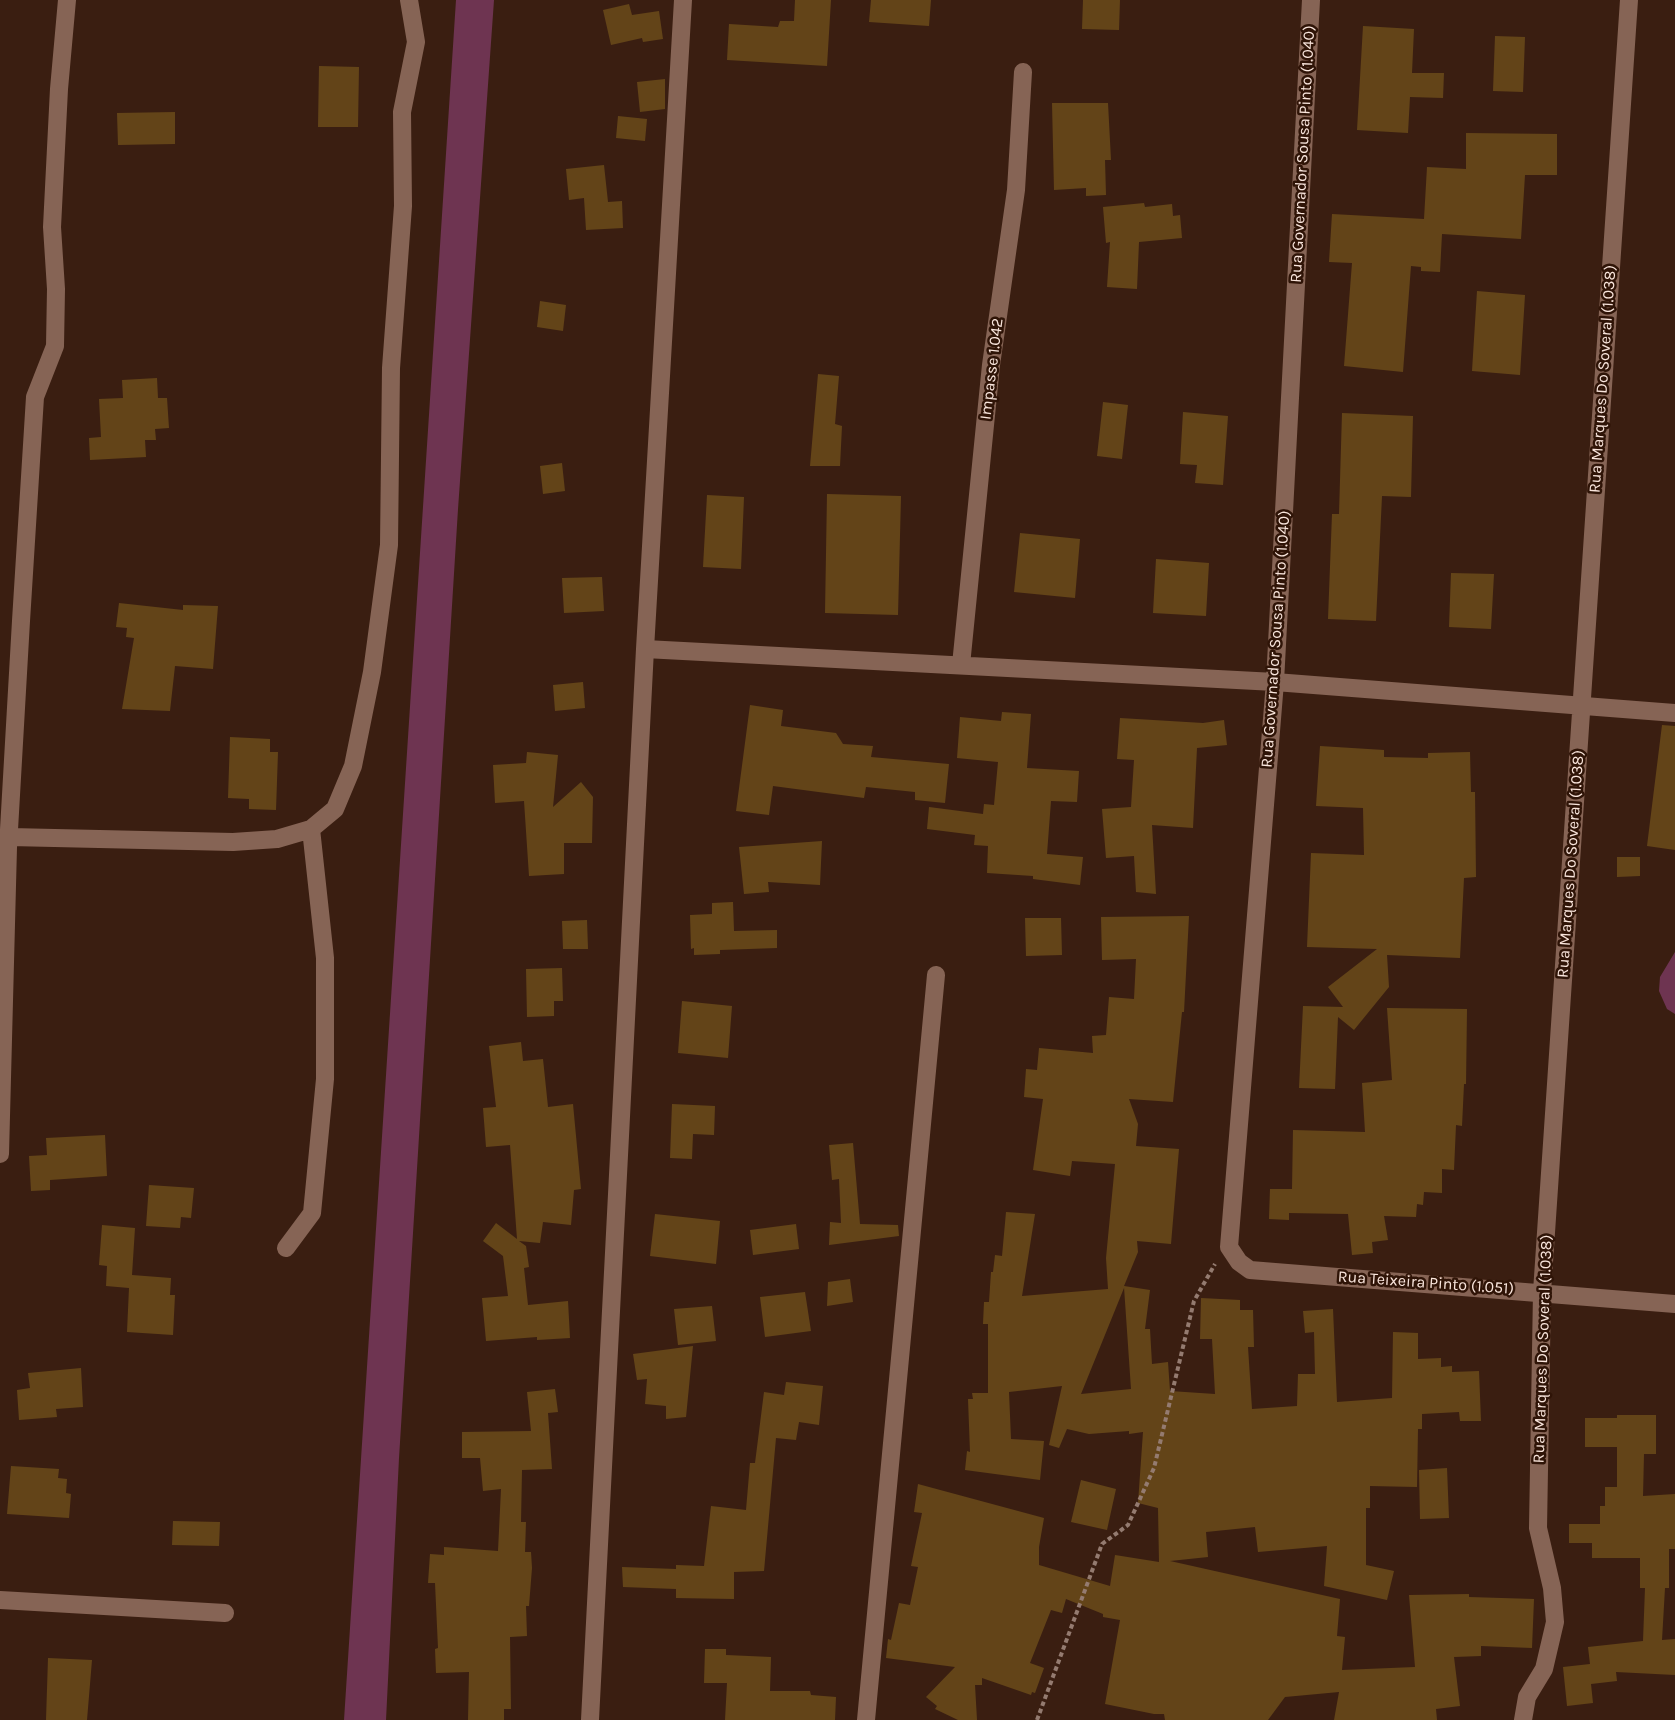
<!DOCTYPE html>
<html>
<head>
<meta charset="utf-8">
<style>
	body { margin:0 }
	canvas { display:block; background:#3a1e11 }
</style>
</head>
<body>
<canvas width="1675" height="1720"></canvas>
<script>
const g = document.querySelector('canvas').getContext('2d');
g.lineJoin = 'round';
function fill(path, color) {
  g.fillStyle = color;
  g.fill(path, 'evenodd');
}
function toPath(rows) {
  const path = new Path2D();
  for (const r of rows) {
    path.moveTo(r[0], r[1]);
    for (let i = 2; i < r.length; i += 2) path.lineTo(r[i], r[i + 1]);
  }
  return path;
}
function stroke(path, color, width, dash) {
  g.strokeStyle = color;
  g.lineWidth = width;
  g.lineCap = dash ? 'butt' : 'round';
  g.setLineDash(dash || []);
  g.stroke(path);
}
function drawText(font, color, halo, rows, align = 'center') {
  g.font = font + ' Karla,sans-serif';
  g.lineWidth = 5;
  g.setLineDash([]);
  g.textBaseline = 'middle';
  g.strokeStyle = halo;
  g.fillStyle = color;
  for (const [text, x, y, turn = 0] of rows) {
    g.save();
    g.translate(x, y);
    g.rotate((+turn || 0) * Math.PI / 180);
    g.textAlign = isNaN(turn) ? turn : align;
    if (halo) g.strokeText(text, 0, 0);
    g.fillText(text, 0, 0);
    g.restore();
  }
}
const water = toPath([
	[456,0,494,0,458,509,399,1458,386,1720,344,1720],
	[1675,952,1675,1014,1667,1009,1659,991,1660,977]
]);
const building = toPath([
	[795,0,831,0,827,66,727,60,729,24,778,27,780,21,794,21],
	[871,0,931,0,929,26,869,22],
	[1083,0,1120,0,1119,30,1082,29],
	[629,4,632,15,659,11,663,39,643,42,642,38,611,45,603,10],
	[1363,26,1414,29,1412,73,1444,73,1443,98,1410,97,1408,133,1357,130],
	[1495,36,1525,37,1523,92,1493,91],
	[319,66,359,67,358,127,318,127],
	[665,79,665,109,640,112,637,82],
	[1052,103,1108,103,1111,160,1105,160,1106,195,1086,196,1086,188,1054,190],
	[175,112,175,144,118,145,117,113],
	[618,116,647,119,645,141,616,138],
	[1466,133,1557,134,1557,175,1525,175,1521,239,1442,234,1440,272,1421,271,1421,267,1411,266,1403,372,1344,366,1352,263,1329,262,1332,214,1424,219,1427,167,1466,169],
	[604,165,608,202,622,201,623,228,586,230,584,198,569,200,566,169],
	[1144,203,1145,207,1172,204,1173,216,1180,215,1182,238,1139,242,1137,289,1107,287,1110,242,1106,243,1103,207],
	[1477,291,1525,295,1520,375,1472,371],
	[540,301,566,305,563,331,537,327],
	[818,374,839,376,835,424,842,426,840,466,810,466],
	[157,378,158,398,167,398,169,428,155,429,156,440,145,440,146,457,90,460,89,438,101,437,99,399,123,398,122,380],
	[1103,402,1128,405,1122,459,1097,456],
	[1183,412,1228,416,1223,485,1195,483,1197,465,1180,464],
	[1342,413,1413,416,1411,497,1382,496,1376,621,1328,619,1332,514,1339,514],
	[562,463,565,491,543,494,540,466],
	[827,494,901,496,898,615,825,613],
	[707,495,744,497,741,569,703,567],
	[1020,533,1080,539,1075,598,1014,592],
	[1156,559,1209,563,1206,616,1153,613],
	[1451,573,1494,574,1491,629,1449,627],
	[602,577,604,611,564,613,562,578],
	[119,603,183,610,183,605,218,606,213,669,175,666,170,711,122,709,134,638,126,637,127,628,116,627],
	[583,682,585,708,555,711,553,685],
	[750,705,783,710,781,726,836,733,843,744,873,746,871,757,949,764,945,803,915,800,915,792,866,787,864,798,773,786,769,815,736,811],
	[1002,712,1031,714,1027,768,1079,771,1077,802,1051,801,1047,854,1083,857,1080,885,1033,879,1033,876,987,873,988,846,974,845,975,835,927,829,929,807,983,814,984,804,994,805,998,762,957,758,960,717,1001,721],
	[1120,718,1203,723,1224,720,1227,745,1197,748,1193,828,1152,825,1156,894,1136,892,1134,856,1106,858,1102,809,1131,807,1134,760,1117,759],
	[1662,725,1675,726,1675,850,1647,846],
	[230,737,270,739,270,752,278,752,276,810,249,809,249,799,228,798],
	[1320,746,1384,750,1384,757,1428,758,1428,753,1470,752,1471,792,1475,792,1476,877,1464,878,1460,958,1387,955,1389,987,1354,1030,1338,1017,1335,1089,1299,1088,1303,1006,1343,1007,1328,987,1377,949,1307,947,1311,853,1364,855,1363,808,1316,806],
	[527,752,558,755,553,807,581,782,593,797,592,843,564,843,564,874,529,876,524,801,495,803,493,765,526,763],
	[822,841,820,885,768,882,769,892,744,894,739,847],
	[1617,857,1640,857,1640,876,1617,877],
	[733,902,734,931,777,930,777,948,720,950,720,954,694,955,694,948,691,949,690,915,712,914,712,903],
	[1189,916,1184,1012,1182,1012,1173,1102,1129,1099,1138,1124,1136,1146,1179,1149,1171,1244,1137,1241,1138,1252,1124,1286,1150,1290,1145,1329,1150,1329,1152,1364,1168,1362,1170,1391,1215,1394,1212,1339,1200,1339,1201,1298,1240,1300,1240,1310,1253,1310,1254,1347,1248,1347,1252,1409,1297,1406,1298,1374,1315,1374,1314,1332,1305,1333,1303,1311,1333,1309,1337,1402,1392,1398,1393,1332,1418,1333,1418,1359,1441,1358,1441,1367,1452,1366,1452,1372,1479,1371,1481,1421,1460,1421,1459,1412,1422,1414,1422,1429,1418,1429,1417,1487,1370,1486,1370,1508,1366,1508,1366,1565,1394,1571,1387,1600,1324,1586,1327,1546,1258,1552,1255,1527,1206,1532,1208,1557,1170,1561,1340,1599,1337,1636,1345,1637,1342,1670,1415,1667,1409,1595,1469,1594,1469,1597,1534,1599,1532,1648,1481,1646,1481,1656,1454,1657,1460,1706,1436,1709,1437,1720,1334,1720,1339,1692,1285,1697,1268,1720,1165,1720,1164,1714,1154,1714,1105,1704,1120,1620,1103,1617,1103,1614,1066,1599,1062,1613,1051,1610,1030,1663,1044,1668,1035,1693,1032,1692,1031,1695,982,1678,982,1685,975,1685,977,1720,958,1720,935,1709,937,1706,926,1697,955,1667,886,1658,888,1639,891,1640,899,1603,910,1605,918,1567,911,1566,922,1513,914,1512,918,1484,1044,1518,1039,1547,1039,1565,1110,1586,1115,1555,1159,1562,1158,1508,1138,1503,1143,1432,1129,1434,1129,1431,1089,1434,1067,1429,1059,1448,1049,1445,1062,1386,1009,1392,1011,1439,1044,1441,1040,1480,965,1470,967,1451,970,1452,968,1399,973,1399,972,1393,988,1393,988,1324,983,1324,984,1302,989,1302,991,1272,993,1272,995,1255,1002,1256,1006,1212,1035,1214,1022,1296,1108,1289,1106,1258,1115,1164,1072,1161,1070,1176,1033,1170,1043,1099,1024,1097,1026,1069,1037,1070,1039,1048,1093,1053,1092,1036,1106,1035,1109,997,1134,999,1136,959,1102,960,1101,917],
	[1124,1287,1131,1389,1081,1394,1124,1288],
	[1025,918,1061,918,1062,955,1026,956],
	[587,920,588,949,563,949,562,921],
	[562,968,563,1001,554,1001,554,1016,527,1017,526,969],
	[682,1001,732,1006,728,1058,678,1053],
	[1387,1008,1467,1009,1466,1084,1464,1084,1462,1126,1456,1125,1454,1170,1442,1169,1442,1193,1424,1192,1423,1205,1417,1204,1416,1217,1384,1216,1388,1240,1372,1242,1373,1253,1352,1255,1348,1214,1289,1213,1289,1220,1269,1219,1270,1189,1292,1189,1293,1130,1365,1132,1362,1083,1392,1080],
	[521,1042,523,1061,543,1059,548,1107,573,1104,581,1189,574,1190,571,1225,543,1222,540,1243,519,1241,526,1246,529,1267,524,1268,528,1305,568,1301,570,1338,537,1340,537,1337,486,1341,482,1298,508,1296,503,1256,483,1241,496,1223,517,1239,510,1145,486,1147,483,1108,496,1107,489,1046],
	[672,1104,715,1106,714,1135,693,1134,692,1159,670,1158],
	[105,1135,107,1176,50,1180,50,1190,31,1191,29,1156,47,1155,46,1138],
	[853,1143,860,1224,898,1225,899,1236,829,1245,830,1222,841,1223,839,1179,832,1180,829,1145],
	[149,1185,194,1188,191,1218,181,1217,180,1228,146,1226],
	[655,1214,720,1221,716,1264,650,1256],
	[796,1224,799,1249,753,1255,750,1230],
	[102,1225,135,1228,132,1275,171,1278,170,1295,175,1295,173,1335,127,1332,129,1288,106,1286,107,1266,99,1265],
	[850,1279,853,1302,827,1306,828,1282],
	[805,1292,811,1331,765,1337,760,1297],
	[712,1306,716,1341,678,1345,674,1309],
	[693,1346,686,1417,666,1419,666,1406,645,1404,647,1379,637,1380,633,1354],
	[81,1368,83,1407,56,1409,57,1417,19,1420,17,1390,30,1388,28,1373],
	[786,1382,823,1386,819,1425,799,1422,796,1440,776,1438,764,1571,734,1572,734,1599,676,1598,676,1589,623,1587,622,1567,676,1569,676,1565,704,1566,711,1506,746,1510,750,1463,755,1463,764,1392,784,1395],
	[555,1389,558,1412,548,1413,552,1469,522,1470,521,1522,526,1522,525,1552,531,1552,532,1568,529,1606,526,1606,527,1636,510,1637,511,1709,504,1709,504,1720,468,1720,469,1672,436,1673,435,1649,438,1648,435,1583,428,1583,430,1554,444,1555,444,1547,498,1551,501,1489,483,1491,480,1458,462,1458,462,1432,531,1431,527,1392],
	[1617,1415,1656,1415,1656,1454,1644,1454,1643,1496,1675,1494,1675,1549,1669,1549,1669,1588,1665,1588,1662,1640,1675,1639,1675,1675,1616,1672,1617,1681,1591,1684,1593,1703,1567,1706,1563,1667,1590,1664,1588,1647,1643,1641,1645,1588,1640,1588,1640,1558,1592,1558,1592,1543,1569,1543,1569,1524,1600,1524,1600,1506,1605,1506,1605,1487,1617,1487,1617,1447,1585,1447,1585,1418,1617,1418],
	[11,1466,59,1469,58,1478,67,1479,66,1493,71,1494,69,1518,7,1514],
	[1447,1468,1449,1518,1420,1519,1419,1470],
	[1081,1480,1116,1489,1107,1530,1071,1522],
	[173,1521,220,1522,219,1546,172,1545],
	[705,1649,726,1649,726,1655,771,1657,770,1691,810,1691,811,1695,836,1697,835,1720,725,1720,727,1683,704,1683],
	[48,1658,92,1660,87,1720,46,1720]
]);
const path = toPath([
	[1037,1720,1102,1544,1128,1525,1154,1468,1194,1301,1215,1264]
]);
const street = toPath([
	[1311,0,1275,682,1229,1247,1239,1262,1250,1270,1675,1304],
	[645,649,1275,682,1675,713],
	[961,665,991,365,1016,190,1023,72],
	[10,837,233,842,277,839,311,829,335,809,353,766,372,672,389,545,391,368,403,206,402,112,416,42,409,0],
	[0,1154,8,847,21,621,35,397,55,346,56,289,52,227,59,89,67,0],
	[286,1248,312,1213,325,1079,325,958,311,829],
	[0,1600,225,1613],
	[590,1720,645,649,683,0],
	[866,1720,936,975],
	[1523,1720,1527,1697,1544,1669,1555,1622,1552,1588,1538,1528,1542,1292,1629,0]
]);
const streetNames = [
	["Rua Governador Sousa Pinto (1.040)",1303,154,-87],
	["Impasse 1.042",992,369,-83],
	["Rua Marques Do Soveral (1.038)",1603,379,-86],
	["Rua Governador Sousa Pinto (1.040)",1276,639,-86],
	["Rua Marques Do Soveral (1.038)",1571,864,-86],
	["Rua Teixeira Pinto (1.051)",1426,1283,4],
	["Rua Marques Do Soveral (1.038)",1543,1349,-88]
];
fill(water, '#6e3451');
fill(building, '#634418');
stroke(path, '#947b70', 4, [4.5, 3]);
stroke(street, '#866455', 18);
drawText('16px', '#f9e5dc', '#2f1407', streetNames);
</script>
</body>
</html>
